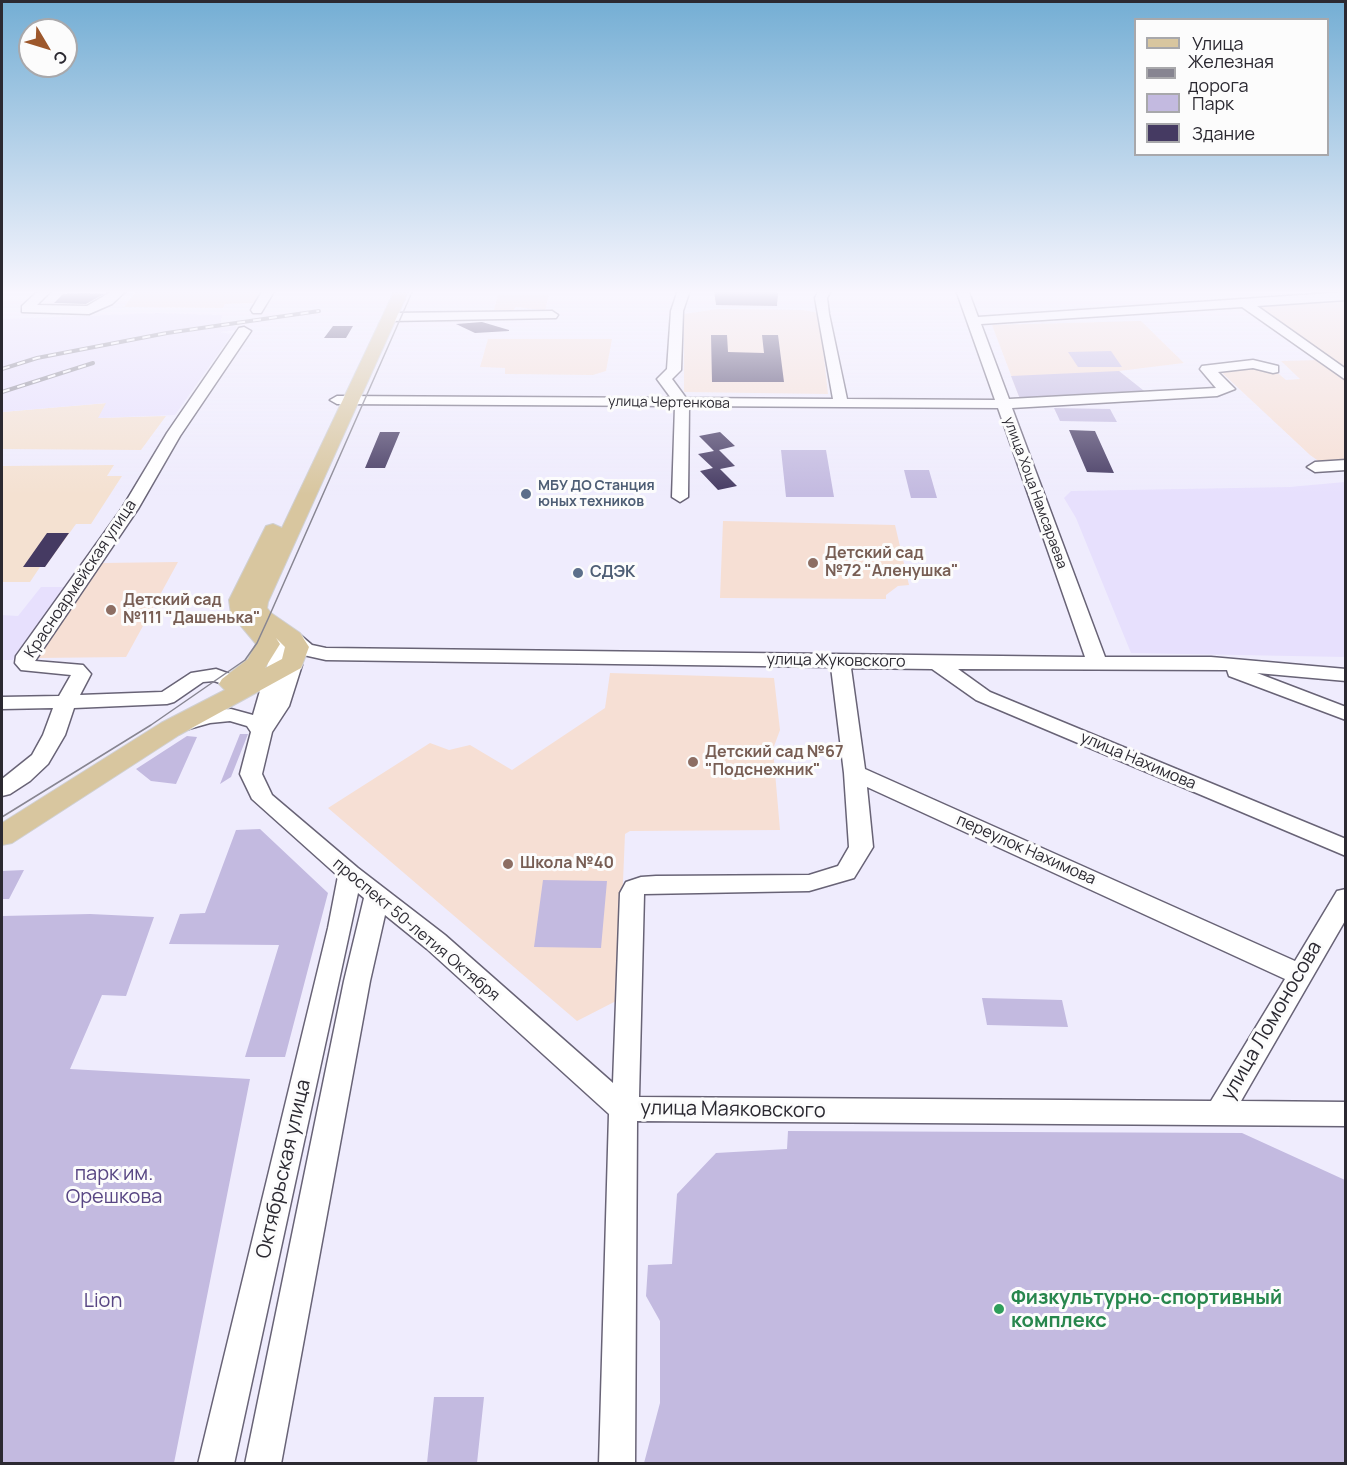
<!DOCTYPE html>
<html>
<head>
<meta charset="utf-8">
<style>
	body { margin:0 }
	#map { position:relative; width:1347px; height:1465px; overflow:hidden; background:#efecfd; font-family:Manrope,sans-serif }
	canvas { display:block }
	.frame { position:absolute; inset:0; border:3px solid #2b2931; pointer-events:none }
	.legend { position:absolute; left:1134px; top:18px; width:195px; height:138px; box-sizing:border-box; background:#fcfcfc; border:2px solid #a8a8ab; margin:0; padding:8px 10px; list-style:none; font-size:18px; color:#2b2931 }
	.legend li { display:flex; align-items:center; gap:12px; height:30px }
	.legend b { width:30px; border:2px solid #a8a8ab }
	.north { position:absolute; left:18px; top:18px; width:60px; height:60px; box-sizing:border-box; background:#fcfcfc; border:2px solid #a8a8ab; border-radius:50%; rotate:128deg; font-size:16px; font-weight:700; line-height:24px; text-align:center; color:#2b2931 }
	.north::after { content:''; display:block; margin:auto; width:21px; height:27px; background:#9d582c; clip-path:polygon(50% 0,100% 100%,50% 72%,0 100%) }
</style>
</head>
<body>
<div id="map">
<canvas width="1347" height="1465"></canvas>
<div class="frame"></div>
<ul class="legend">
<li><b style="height:8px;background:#d8c69f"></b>Улица</li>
<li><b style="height:8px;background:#878591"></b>Железная дорога</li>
<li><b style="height:16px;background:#c3bae0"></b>Парк</li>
<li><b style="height:16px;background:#453a62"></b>Здание</li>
</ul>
<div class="north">С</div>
</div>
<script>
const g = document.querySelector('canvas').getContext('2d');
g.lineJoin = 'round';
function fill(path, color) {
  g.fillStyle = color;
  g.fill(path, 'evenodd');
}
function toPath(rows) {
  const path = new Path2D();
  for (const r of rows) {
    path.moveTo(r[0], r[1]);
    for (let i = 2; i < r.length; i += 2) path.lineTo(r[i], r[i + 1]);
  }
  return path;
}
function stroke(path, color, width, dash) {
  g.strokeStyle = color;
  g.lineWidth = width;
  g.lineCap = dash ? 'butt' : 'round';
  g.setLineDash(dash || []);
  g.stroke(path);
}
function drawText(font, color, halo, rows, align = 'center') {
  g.font = font + ' Manrope,sans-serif';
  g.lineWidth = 6;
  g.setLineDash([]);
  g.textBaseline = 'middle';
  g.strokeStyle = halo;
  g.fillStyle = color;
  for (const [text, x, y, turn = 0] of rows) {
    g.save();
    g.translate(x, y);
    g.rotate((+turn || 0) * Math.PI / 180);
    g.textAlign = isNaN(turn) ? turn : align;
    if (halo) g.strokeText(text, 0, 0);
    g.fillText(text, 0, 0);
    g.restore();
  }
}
const commercial = toPath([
	[107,403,99,418,166,416,141,450,2,449,2,412],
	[114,465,107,476,122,476,91,524,76,524,45,567,40,567,30,582,2,582,2,466]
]);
const built = toPath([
	[157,313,222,315,220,328,236,326,236,330,220,332,232,334,175,415,98,418,106,403,2,412,2,319],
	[1345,482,1345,657,1131,653,1076,518,1064,498,1071,491,1289,487],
	[41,587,66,587,13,660,2,660,2,615,18,616]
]);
const education = toPath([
	[137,290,263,290,254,303,225,304,223,308,124,307],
	[498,295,549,295,545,310,515,307,514,310,494,310],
	[1345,300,1345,373,1252,304],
	[718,309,803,310,819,313,828,394,684,392,684,314],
	[1141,321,1184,363,1119,371,1126,377,1130,377,1020,399,992,325],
	[488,339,612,339,606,371,593,375,505,374,505,368,480,367],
	[1319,360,1345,379,1345,465,1327,467,1310,455,1219,370,1253,368,1279,374,1286,380,1300,379,1281,361],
	[723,521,895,525,909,585,898,586,886,595,886,599,720,598],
	[178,562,126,657,37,658,102,563],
	[610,673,774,678,780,730,773,749,780,830,630,831,625,834,618,1000,577,1021,328,808,430,743,449,750,470,745,512,770,605,708]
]);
const green = toPath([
	[1111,351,1122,367,1078,367,1068,352],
	[1119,371,1148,394,1020,399,1011,376],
	[1054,408,1110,409,1117,422,1060,421],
	[781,450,826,450,834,497,786,497],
	[904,470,929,470,937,498,911,498],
	[240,734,248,734,231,777,220,784],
	[187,736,197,737,176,784,151,781,136,769],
	[260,829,328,893,285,1057,245,1057,279,945,169,944,180,914,205,913,236,830],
	[24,870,9,899,2,899,2,871],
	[543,880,607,881,601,948,534,947],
	[90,914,154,917,126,996,102,995,70,1069,250,1079,174,1463,2,1463,2,916],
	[982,998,1062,1000,1068,1027,987,1025],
	[788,1131,1242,1133,1345,1180,1345,1463,644,1463,660,1403,660,1321,646,1296,648,1265,672,1264,677,1194,716,1153,787,1149],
	[434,1397,484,1397,477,1463,427,1463]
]);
const building = toPath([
	[714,290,764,290,778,293,777,306,716,305],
	[63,294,84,293,104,294,86,304,54,303],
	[482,322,509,330,509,331,475,333,456,324],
	[333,326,353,326,346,338,324,338],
	[711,335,727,335,728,352,764,353,762,335,778,335,784,382,712,382],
	[1069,430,1095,431,1114,473,1087,472],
	[380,432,400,432,385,468,365,468],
	[720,432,735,446,719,450,735,466,720,469,737,486,718,490,700,471,713,468,698,454,714,451,699,436],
	[47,533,69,533,45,567,23,567]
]);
const minor = toPath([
	[39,290,52,290,37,305,87,306,114,290,127,290,112,304,89,314,22,312,22,306,39,290],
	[263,290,275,290,261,313,253,313,251,310,263,290],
	[678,290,690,290,683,311,681,370,672,379,686,398,833,399,815,298,819,290,831,290,827,298,829,314,847,399,995,400,956,290,968,290,978,317,1346,292,1346,300,1257,306,1346,369,1346,380,1242,307,981,324,1009,399,1216,388,1200,369,1202,366,1253,360,1278,366,1278,372,1273,373,1253,368,1218,372,1235,389,1217,396,1012,408,1105,657,1211,657,1346,669,1346,681,1257,673,1346,707,1346,720,1229,676,1227,670,958,669,990,692,1346,839,1346,856,976,700,932,669,851,668,865,769,1295,961,1337,891,1346,889,1346,919,1241,1101,1346,1102,1346,1126,637,1121,635,1464,599,1464,609,1114,427,949,385,915,370,981,281,1464,245,1464,344,981,364,898,358,893,234,1464,198,1464,328,928,338,876,252,799,240,774,251,732,247,726,230,721,210,723,185,730,178,728,175,724,178,720,208,711,231,709,253,715,272,649,255,637,252,633,255,629,269,629,283,638,292,632,299,634,312,645,326,648,1085,657,998,408,689,406,688,497,680,502,672,497,675,406,337,404,330,400,337,396,671,398,657,379,667,369,671,311,678,290],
	[290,646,299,654,326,660,831,667,844,773,849,847,838,866,809,875,656,876,641,877,626,882,620,893,613,1083,445,935,358,868,272,795,262,774,272,732,289,706,302,665,299,661,288,660,292,649,290,646],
	[867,787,1285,979,1211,1101,639,1097,644,894,809,891,854,878,873,847,867,787],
	[552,311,558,315,556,318,391,321,385,317,391,313,552,311],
	[244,327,251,331,180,436,138,509,35,661,83,665,91,674,80,695,162,692,191,673,216,669,241,678,244,682,241,686,234,688,214,681,203,682,174,702,167,704,74,708,65,735,48,764,30,781,10,794,2,796,2,779,32,755,43,735,53,708,2,709,2,697,59,696,71,675,21,670,15,663,16,656,122,508,167,433,239,328,244,327],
	[1346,460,1346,470,1315,472,1307,467,1315,462,1346,460]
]);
const major = toPath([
	[395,290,409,290,268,602,267,608,271,613,300,633,309,647,301,668,179,735,12,843,2,845,2,823,161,723,225,690,219,684,222,679,248,659,256,644,231,614,229,600,266,526,273,524,282,528,395,290],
	[276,638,285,647,282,659,265,668,280,644,276,638]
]);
const tram = toPath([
	[2,817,151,725,245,660,257,643,268,619,413,290]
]);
const rail = toPath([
	[2,369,37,358,167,333,319,311],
	[2,392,93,363]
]);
const markers = [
	[526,494,6,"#5c6f8a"],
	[813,563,6,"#8d6e63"],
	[578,573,6,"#5c6f8a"],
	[111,610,6,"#8d6e63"],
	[693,762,6,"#8d6e63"],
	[508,864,6,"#8d6e63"],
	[999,1309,6,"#2e9e5b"]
];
const farStreetnames = [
	["улица Чертенкова",669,403,1],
	["улица Хоца Намсараева",1035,493,70]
];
const farServicenames = [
	["МБУ ДО Станция",538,486],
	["юных техников",538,502]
];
const educationNames = [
	["Детский сад",825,554],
	["№72 \"Аленушка\"",825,572],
	["Детский сад",123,601],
	["№111 \"Дашенька\"",123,619],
	["Детский сад №67",705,753],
	["\"Подснежник\"",705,771],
	["Школа №40",520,864]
];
const serviceNames = [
	["СДЭК",590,573]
];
const streetNames = [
	["Красноармейская улица",81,579,-56],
	["улица Жуковского",836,661,1],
	["улица Нахимова",1138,761,23],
	["переулок Нахимова",1026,850,24],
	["проспект 50-летия Октября",416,930,40]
];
const nearStreetnames = [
	["улица Ломоносова",1272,1021,-60],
	["улица Маяковского",733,1110,1],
	["Октябрьская улица",284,1169,-77]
];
const nearParknames = [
	["парк им.",114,1174],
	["Орешкова",114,1197],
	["Lion",103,1301]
];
const nearLeisurenames = [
	["Физкультурно-спортивный",1011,1298],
	["комплекс",1011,1321]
];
fill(commercial, '#f4e1d1');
fill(built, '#e7e0fd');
fill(education, '#f6dfd4');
fill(green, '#c3bae0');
fill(building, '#453a62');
stroke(minor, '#686376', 3);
stroke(major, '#d0d0d2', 2);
fill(minor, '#fff');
fill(major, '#d8c69f');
stroke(tram, '#878591', 1.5);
stroke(rail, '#878591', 4);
stroke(rail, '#fcfcfc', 2, [8]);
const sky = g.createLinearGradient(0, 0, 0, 495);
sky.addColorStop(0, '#74aed4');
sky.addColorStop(0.59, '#f8f6fe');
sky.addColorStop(1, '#f8f6fe00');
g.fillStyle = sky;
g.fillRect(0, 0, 1347, 495);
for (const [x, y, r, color] of markers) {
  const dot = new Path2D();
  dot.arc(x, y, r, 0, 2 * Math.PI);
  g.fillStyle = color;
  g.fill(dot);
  stroke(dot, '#fcfcfc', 2);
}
drawText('14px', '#2b2931', '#fcfcfc', farStreetnames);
drawText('bold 14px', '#4e5e75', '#fcfcfc', farServicenames, 'left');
drawText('bold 16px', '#785e54', '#fcfcfc', educationNames, 'left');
drawText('bold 16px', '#4e5e75', '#fcfcfc', serviceNames, 'left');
drawText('16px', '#2b2931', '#fcfcfc', streetNames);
drawText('20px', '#2b2931', '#fcfcfc', nearStreetnames);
drawText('20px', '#584683', '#fcfcfc', nearParknames);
drawText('bold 20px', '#27864d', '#fcfcfc', nearLeisurenames, 'left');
</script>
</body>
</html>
